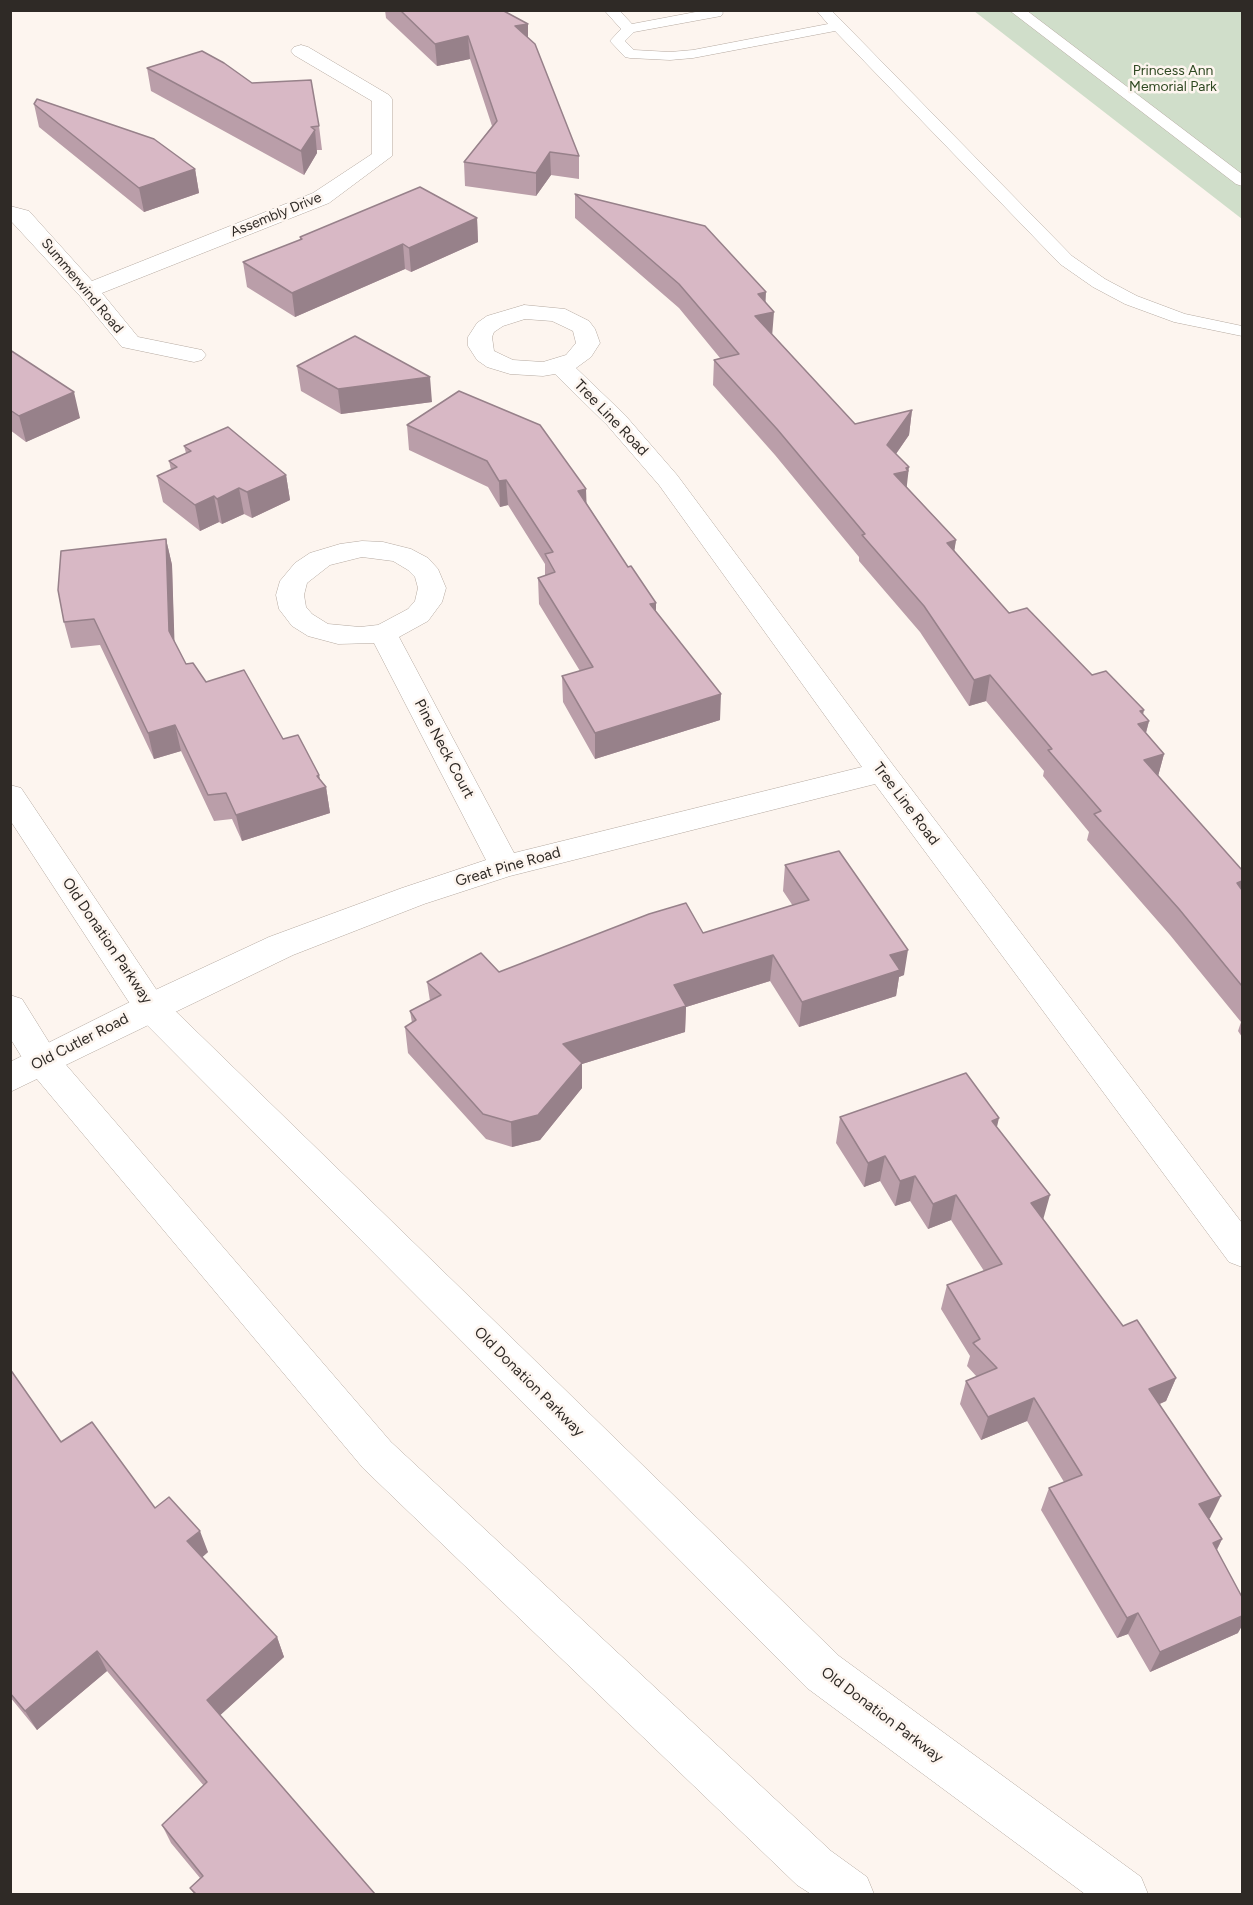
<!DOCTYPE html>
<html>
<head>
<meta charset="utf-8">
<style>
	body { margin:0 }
	#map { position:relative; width:1253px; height:1905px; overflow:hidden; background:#fdf5ef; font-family:Figtree,sans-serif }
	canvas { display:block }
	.frame { position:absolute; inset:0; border:12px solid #2f2a26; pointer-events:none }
</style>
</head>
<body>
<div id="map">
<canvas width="1253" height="1905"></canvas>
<div class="frame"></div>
</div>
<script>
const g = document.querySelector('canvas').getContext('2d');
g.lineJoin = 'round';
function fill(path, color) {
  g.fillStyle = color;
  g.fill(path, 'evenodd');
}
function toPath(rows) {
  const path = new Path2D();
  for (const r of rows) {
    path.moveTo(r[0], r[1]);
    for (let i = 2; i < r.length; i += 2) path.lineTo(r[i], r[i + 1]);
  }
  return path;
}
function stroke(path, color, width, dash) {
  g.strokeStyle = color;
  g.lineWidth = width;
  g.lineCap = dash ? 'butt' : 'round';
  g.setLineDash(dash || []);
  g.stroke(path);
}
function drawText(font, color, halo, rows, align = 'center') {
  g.font = font + ' Figtree,sans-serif';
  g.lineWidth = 5;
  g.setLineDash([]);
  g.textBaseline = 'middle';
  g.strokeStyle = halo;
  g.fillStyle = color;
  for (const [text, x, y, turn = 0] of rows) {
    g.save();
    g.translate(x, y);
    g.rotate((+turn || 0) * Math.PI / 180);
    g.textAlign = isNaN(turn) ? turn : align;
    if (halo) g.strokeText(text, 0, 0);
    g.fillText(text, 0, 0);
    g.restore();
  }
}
const green = toPath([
	[974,11,1242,11,1242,219]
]);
const lane = toPath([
	[604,10,619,10,632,24,706,10,721,10,723,13,721,16,634,32,625,41,634,50,670,52,693,50,828,24,816,10,831,10,1072,256,1105,279,1137,296,1185,314,1242,326,1242,336,1174,322,1125,304,1093,287,1060,264,835,31,693,58,670,60,630,58,625,57,610,41,621,29,604,10],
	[1009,10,1026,10,1242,174,1242,186,1236,184,1009,10]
]);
const street = toPath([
	[301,45,308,47,389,95,392,99,392,156,329,203,102,293,138,337,202,350,206,355,202,360,194,362,122,347,80,296,10,220,10,206,29,211,92,281,313,193,372,154,372,101,294,55,291,51,294,47,301,45],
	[524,305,565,309,589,321,595,329,600,343,591,357,576,368,625,415,677,475,893,765,1242,1223,1242,1267,1229,1262,875,784,510,876,424,904,293,955,10,1092,10,1062,138,998,269,937,402,888,486,860,374,643,338,644,308,636,292,626,279,609,276,595,280,581,295,563,310,553,340,544,362,541,383,542,411,549,428,558,438,569,446,588,442,602,428,621,399,637,514,853,862,767,659,485,607,425,555,374,543,376,510,374,487,367,477,360,468,346,468,337,477,323,487,316,524,305],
	[525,319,552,321,573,331,576,343,566,355,543,362,513,360,494,351,492,337,494,332,503,326,525,319],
	[362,557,393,561,408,570,415,577,418,588,415,601,408,609,378,625,360,627,328,624,312,614,306,607,304,595,307,583,330,565,362,557]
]);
const secondary = toPath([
	[10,785,21,788,162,998,839,1656,1141,1877,1148,1894,1085,1894,807,1688,138,1016,10,820,10,785],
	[10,995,22,999,55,1052,391,1442,831,1851,867,1877,874,1894,811,1894,797,1885,363,1468,31,1072,10,1038,10,995]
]);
const wall = toPath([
	[385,10,502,10,528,24,528,38,579,156,579,179,551,175,536,196,465,186,464,162,492,126,470,59,437,66,386,18],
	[147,68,252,83,319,126,322,150,317,150,317,153,304,175,151,91],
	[34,104,195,169,199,193,144,212,39,127],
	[575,194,766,302,772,334,855,424,912,410,909,435,896,454,907,487,956,540,954,550,1009,613,1143,715,1149,721,1146,733,1164,754,1158,776,1242,870,1242,1037,1238,1031,1241,1022,1170,935,1087,840,1089,832,1043,776,1044,771,986,701,969,706,920,632,859,561,859,557,775,455,713,385,714,360,720,358,679,308,575,218],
	[477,218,478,242,411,272,405,269,295,317,247,287,243,262,300,240,300,237],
	[10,350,80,418,26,442,10,430],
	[297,366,432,402,341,414,301,391],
	[407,425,587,504,628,567,656,603,656,612,720,720,595,759,563,702,562,676,580,671,539,604,538,578,545,576,545,564,508,505,500,507,488,487,409,450],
	[184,446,286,475,290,500,252,518,244,514,222,524,219,522,200,531,163,502,157,476,171,470,169,461,186,453],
	[166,539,172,565,174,641,186,664,206,682,283,739,319,775,320,779,326,787,330,813,242,841,232,819,214,821,181,751,154,759,100,645,71,648,64,622],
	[785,865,904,975,899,977,896,996,799,1027,770,981,686,1007,685,1032,582,1064,582,1088,540,1140,512,1147,486,1139,408,1053,405,1027,412,1023,410,1011,430,1001,427,982,499,972,703,933,793,906,783,891],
	[840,1117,997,1128,1043,1219,1123,1326,1176,1378,1166,1401,1160,1404,1210,1518,1209,1518,1222,1539,1217,1550,1238,1633,1150,1672,1128,1634,1117,1638,1041,1510,1049,1488,1064,1482,1027,1421,981,1440,960,1404,966,1381,977,1377,967,1366,970,1356,941,1309,947,1285,984,1271,951,1220,928,1229,910,1201,895,1206,880,1181,864,1187,836,1143],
	[10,1369,61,1442,155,1508,208,1552,202,1557,277,1637,284,1657,220,1715,375,1894,194,1894,190,1888,200,1878,171,1843,162,1825,204,1786,107,1671,37,1730,10,1697]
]);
const shadedWall = toPath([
	[528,24,528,46,515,26],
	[468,36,470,59,437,66,435,44],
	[315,130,317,153,304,175,301,151],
	[550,152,551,175,536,196,536,173],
	[195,169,199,193,144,212,139,188],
	[477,218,478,242,411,272,409,248],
	[403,244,405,269,295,317,292,293],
	[766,292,765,314,774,312,772,337,754,341,758,294],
	[430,377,432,402,341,414,338,389],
	[74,392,80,418,26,442,19,416],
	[912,410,909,435,884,471,887,445],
	[909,467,906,493,894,474],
	[286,475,290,500,252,518,247,492],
	[506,480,508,505,500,507,499,481],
	[239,488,244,514,222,524,217,499],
	[586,489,587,515,578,491],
	[214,496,219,522,200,531,195,505],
	[166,539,172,565,175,657,169,631],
	[956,540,952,566,947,543],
	[656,603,656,629,650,604],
	[990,675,986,701,969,706,974,680],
	[721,694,720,720,595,759,595,733],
	[1144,710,1141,724,1149,721,1142,747,1133,738,1140,711],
	[175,725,181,751,154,759,148,733],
	[1164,754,1157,780,1144,760],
	[319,775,321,788,326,787,330,813,242,841,236,815],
	[1242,881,1242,901,1237,883],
	[908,950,904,975,899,977,896,996,799,1027,802,1002,890,955],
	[773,955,770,981,686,1007,685,1032,582,1064,582,1088,540,1140,512,1147,511,1122,563,1044,674,985],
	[999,1118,993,1144,992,1121],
	[885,1156,880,1181,864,1187,868,1163],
	[915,1176,910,1201,895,1206,900,1181],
	[956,1195,951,1220,928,1229,933,1204],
	[1050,1195,1043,1220,1031,1203],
	[1176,1378,1166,1401,1140,1412,1149,1389],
	[1034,1398,1027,1421,981,1440,988,1417],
	[1221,1496,1210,1518,1189,1526,1199,1504],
	[200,1531,208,1552,196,1563,187,1541],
	[1222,1539,1211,1561,1213,1543],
	[1138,1613,1128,1634,1117,1638,1127,1618],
	[1242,1616,1242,1626,1238,1633,1150,1672,1160,1652],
	[277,1637,284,1657,215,1720,207,1700],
	[97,1651,107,1671,37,1730,25,1711]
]);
const building = toPath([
	[400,10,502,10,528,24,515,26,535,44,579,156,550,152,536,173,464,162,497,121,468,36,435,44,400,10],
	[202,51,224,63,252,83,311,80,319,126,311,127,315,130,301,151,147,68,202,51],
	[37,99,154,139,195,169,139,188,34,104,37,99],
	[420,187,477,218,409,248,403,244,292,293,243,262,302,239,300,237,420,187],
	[575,194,705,226,766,292,758,294,774,312,755,316,855,424,912,410,887,445,909,467,906,468,908,471,894,474,956,540,947,543,1009,613,1027,608,1092,675,1106,671,1144,710,1140,711,1149,721,1138,724,1164,754,1144,760,1242,870,1242,881,1237,883,1242,890,1242,986,1179,909,1094,814,1101,811,1048,750,1052,749,990,675,974,680,924,606,862,535,865,534,777,429,714,360,739,354,679,284,575,194],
	[355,336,430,377,338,389,297,366,355,336],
	[10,350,74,392,19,416,10,410,10,350],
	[459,391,540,425,586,489,578,491,628,567,631,566,656,603,650,604,721,694,595,733,562,676,593,667,538,578,555,572,545,554,553,552,506,480,499,481,487,461,407,425,459,391],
	[228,427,286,475,247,492,239,488,217,499,214,496,195,505,157,476,177,467,169,461,191,451,184,446,228,427],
	[166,539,169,631,186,664,193,663,206,682,244,670,283,739,298,735,319,775,317,776,326,787,236,815,226,793,208,795,175,725,148,733,94,619,64,622,58,590,61,551,166,539],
	[839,851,908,950,890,955,900,970,802,1002,773,955,674,985,686,1006,563,1044,582,1063,538,1115,511,1122,483,1114,405,1027,416,1020,410,1011,441,995,427,982,481,953,499,972,649,914,686,903,703,933,809,900,785,865,839,851],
	[966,1073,999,1118,992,1121,1050,1195,1031,1203,1123,1326,1137,1320,1176,1378,1149,1389,1221,1496,1199,1504,1222,1539,1213,1543,1242,1597,1242,1616,1160,1652,1138,1613,1127,1618,1049,1488,1082,1475,1034,1398,988,1417,966,1381,997,1368,973,1343,980,1339,947,1285,1002,1264,956,1195,933,1204,915,1176,900,1181,885,1156,868,1163,840,1117,966,1073],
	[10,1369,61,1442,92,1422,155,1508,169,1497,200,1531,187,1541,277,1637,207,1700,375,1894,196,1894,190,1888,203,1876,162,1825,207,1782,97,1651,25,1711,10,1693,10,1369]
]);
const farParknames = [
	["Princess Ann",1173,71],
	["Memorial Park",1173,87]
];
const farStreetnames = [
	["Assembly Drive",276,215,-22],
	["Summerwind Road",82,286,50]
];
const streetNames = [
	["Tree Line Road",611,418,46],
	["Pine Neck Court",444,749,62],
	["Tree Line Road",906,804,53],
	["Great Pine Road",508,867,-16],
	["Old Donation Parkway",107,941,56],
	["Old Cutler Road",80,1042,-27],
	["Old Donation Parkway",529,1382,45],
	["Old Donation Parkway",882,1715,37]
];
fill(green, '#d0deca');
stroke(lane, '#b5a9a0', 1);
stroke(street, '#b5a9a0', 1);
stroke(secondary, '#b5a9a0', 1);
fill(lane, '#fff');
fill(street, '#fff');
fill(secondary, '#fff');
fill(wall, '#ba9ea9');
fill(shadedWall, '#97818a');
fill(building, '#d8b8c5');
stroke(building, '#97818a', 1.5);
drawText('14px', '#2e4821', '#fdf5ef', farParknames);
drawText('14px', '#2f2a26', '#fdf5ef', farStreetnames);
drawText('15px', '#2f2a26', '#fdf5ef', streetNames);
</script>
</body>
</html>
